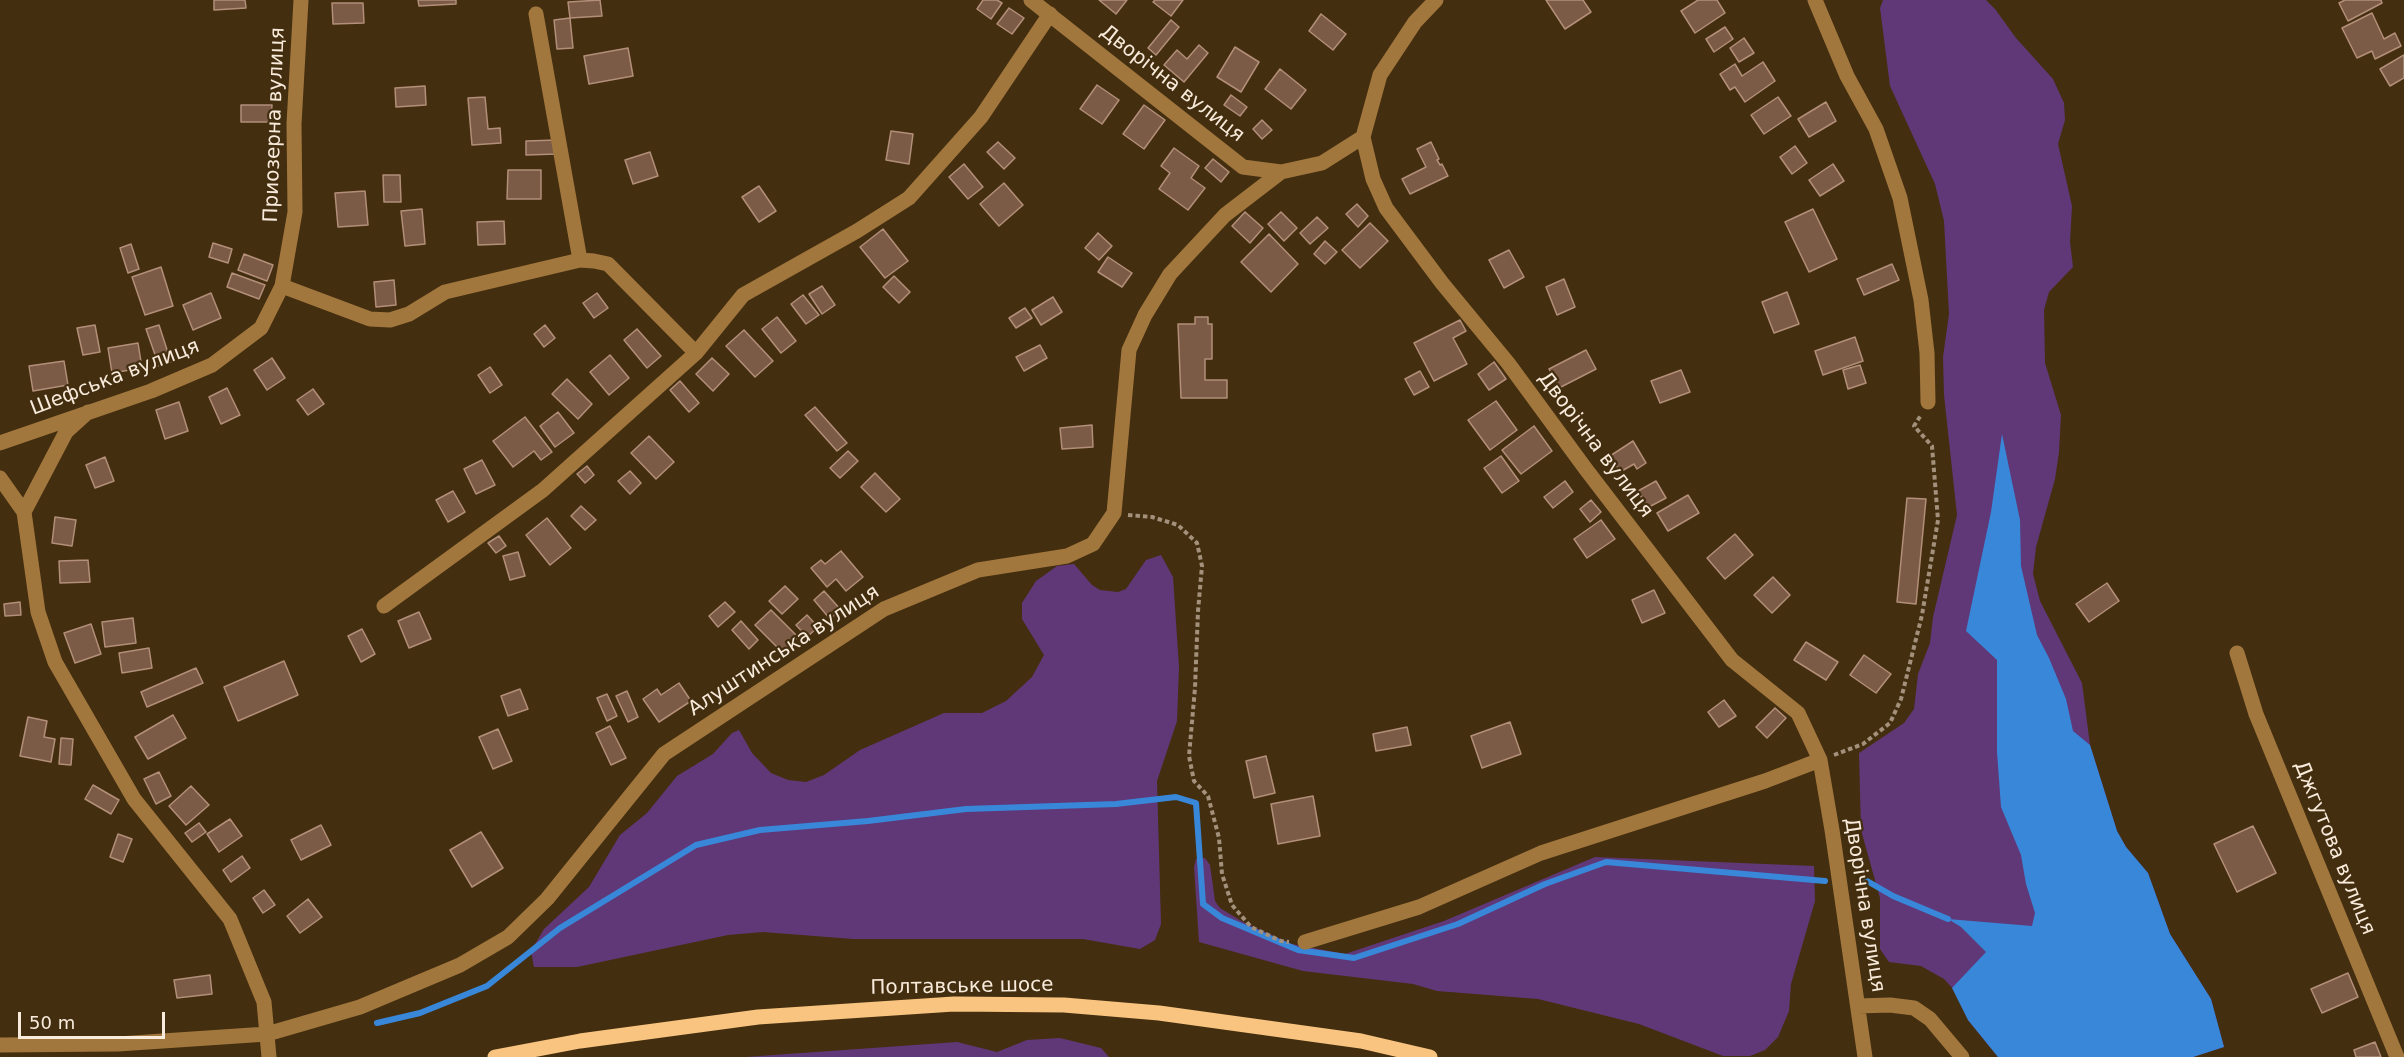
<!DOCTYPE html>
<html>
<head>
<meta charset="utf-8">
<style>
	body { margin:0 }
	#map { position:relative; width:2404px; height:1057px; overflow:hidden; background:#432e10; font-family:"DejaVu Sans",sans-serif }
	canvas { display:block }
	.scale { position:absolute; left:18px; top:1012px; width:147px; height:27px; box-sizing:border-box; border:3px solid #f9ebdb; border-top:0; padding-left:8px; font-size:18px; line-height:21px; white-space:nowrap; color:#f9ebdb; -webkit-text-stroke:4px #432e10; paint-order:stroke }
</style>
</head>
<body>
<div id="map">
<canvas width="2404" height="1057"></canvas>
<div class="scale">50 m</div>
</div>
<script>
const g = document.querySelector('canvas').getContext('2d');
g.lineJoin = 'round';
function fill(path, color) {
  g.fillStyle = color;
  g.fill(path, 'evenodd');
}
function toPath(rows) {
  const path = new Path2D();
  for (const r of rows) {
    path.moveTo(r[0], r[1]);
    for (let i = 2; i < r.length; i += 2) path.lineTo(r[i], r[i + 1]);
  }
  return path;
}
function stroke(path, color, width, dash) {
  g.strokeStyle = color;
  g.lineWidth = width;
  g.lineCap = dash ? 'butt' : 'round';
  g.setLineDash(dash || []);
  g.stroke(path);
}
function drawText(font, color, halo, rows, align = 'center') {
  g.font = font + ' "DejaVu Sans",sans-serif';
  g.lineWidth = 4.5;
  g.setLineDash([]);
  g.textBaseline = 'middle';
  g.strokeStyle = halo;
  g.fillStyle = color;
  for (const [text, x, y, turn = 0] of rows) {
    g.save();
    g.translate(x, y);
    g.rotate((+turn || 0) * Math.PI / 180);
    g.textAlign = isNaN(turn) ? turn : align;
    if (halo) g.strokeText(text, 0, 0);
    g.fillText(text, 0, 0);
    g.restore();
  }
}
const green = toPath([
	[1883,0,1986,0,1995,9,2016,38,2053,79,2064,103,2065,120,2058,144,2072,206,2070,242,2073,267,2049,292,2044,310,2045,363,2061,415,2059,452,2055,479,2036,547,2033,574,2040,601,2082,683,2090,745,2117,831,2126,847,2148,873,2170,934,2211,999,2224,1047,2193,1057,1998,1057,1968,1020,1956,992,1944,979,1921,966,1889,962,1880,949,1880,898,1861,830,1859,753,1904,723,1914,709,1918,674,1930,643,1933,617,1957,515,1944,395,1943,357,1949,314,1944,221,1935,184,1890,86,1880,8],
	[1161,555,1173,577,1179,667,1177,721,1157,781,1161,924,1155,940,1140,949,1083,939,853,939,763,932,728,935,577,967,534,967,531,951,544,929,589,887,620,835,647,813,677,776,713,754,732,733,739,730,752,753,771,773,788,780,806,782,824,775,860,750,944,713,982,713,1006,701,1032,677,1044,655,1022,619,1022,603,1036,581,1057,566,1074,564,1092,585,1100,590,1118,592,1126,589,1146,560],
	[1595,857,1814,866,1815,901,1791,984,1789,1011,1778,1037,1765,1050,1750,1056,1723,1056,1639,1024,1538,999,1437,991,1413,984,1303,971,1199,942,1194,867,1196,859,1205,858,1210,865,1215,901,1220,908,1243,922,1292,944,1345,954,1444,921],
	[1060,1038,1101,1048,1109,1057,745,1057,957,1042,997,1052,1027,1040]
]);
const water = toPath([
	[2002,434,2020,520,2021,566,2037,635,2049,658,2066,699,2073,731,2090,745,2117,831,2126,847,2148,873,2170,934,2211,999,2224,1047,2193,1057,1998,1057,1968,1020,1952,988,1986,952,1961,927,1948,919,2032,926,2035,913,2026,884,2021,855,2001,807,1997,752,1997,660,1966,631,1991,512]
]);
const stream = toPath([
	[1862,878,1893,896,1948,919],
	[377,1023,420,1013,487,986,560,928,696,845,760,830,868,821,966,809,1116,804,1176,797,1196,803,1203,904,1222,918,1298,950,1354,958,1458,924,1545,884,1606,862,1825,881]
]);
const building = toPath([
	[214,0,245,0,246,8,214,10,214,0],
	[418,0,456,0,456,4,419,6,418,0],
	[600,0,602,16,570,18,568,2,600,0],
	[983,0,997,0,1002,3,991,19,977,9,983,0],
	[1099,0,1127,0,1116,14,1099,0],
	[1155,0,1183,0,1171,16,1153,2,1155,0],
	[1546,0,1583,0,1591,12,1565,29,1546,0],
	[1698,0,1717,0,1725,13,1695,33,1681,11,1698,0],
	[2345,0,2381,0,2382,3,2348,21,2339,3,2345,0],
	[332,3,363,3,364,23,333,24,332,3],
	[1009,8,1024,18,1012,34,997,24,1009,8],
	[2372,13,2384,39,2395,33,2401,46,2375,59,2372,51,2357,58,2342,28,2372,13],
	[1321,14,1346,34,1333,50,1309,31,1321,14],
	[570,18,573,48,557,49,554,20,570,18],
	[1171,20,1179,27,1156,55,1148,48,1171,20],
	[1725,27,1733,39,1714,52,1706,39,1725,27],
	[1744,38,1754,53,1739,62,1730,48,1744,38],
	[1199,45,1208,53,1184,82,1164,65,1177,50,1187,59,1199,45],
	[1235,47,1259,62,1241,92,1217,77,1235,47],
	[628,48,633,76,589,84,584,56,628,48],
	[2404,55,2404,78,2390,86,2380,69,2404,55],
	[1763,62,1775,81,1745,102,1735,87,1730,90,1720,74,1735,64,1742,76,1763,62],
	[1280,69,1306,90,1291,109,1265,89,1280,69],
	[1097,85,1119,100,1102,124,1080,109,1097,85],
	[425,86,426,105,396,107,395,88,425,86],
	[1231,95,1247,107,1240,116,1224,105,1231,95],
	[485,97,488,129,500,128,501,143,472,145,468,98,485,97],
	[1778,97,1791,116,1764,134,1751,115,1778,97],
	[1826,102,1836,121,1809,137,1798,119,1826,102],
	[241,105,272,105,271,122,241,122,241,105],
	[1144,105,1165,120,1144,149,1123,134,1144,105],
	[1262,120,1272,130,1262,139,1253,129,1262,120],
	[891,131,913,134,909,164,886,160,891,131],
	[557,140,557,154,526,155,526,141,557,140],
	[998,142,1015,158,1004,169,987,152,998,142],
	[1431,142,1439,159,1437,160,1440,165,1442,164,1448,176,1410,194,1402,179,1426,167,1417,149,1431,142],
	[1795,146,1807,163,1792,174,1780,157,1795,146],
	[1174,148,1199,166,1191,178,1205,188,1188,210,1159,189,1170,173,1161,166,1174,148],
	[650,152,658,176,633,184,625,160,650,152],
	[1213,159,1229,172,1221,182,1205,168,1213,159],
	[964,164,983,187,968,199,949,177,964,164],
	[1833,164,1844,181,1820,196,1809,180,1833,164],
	[508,170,541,170,541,199,507,199,508,170],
	[383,175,400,175,401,202,384,202,383,175],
	[1004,183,1023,205,999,226,980,204,1004,183],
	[759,186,776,211,759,222,742,197,759,186],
	[365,191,368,225,338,227,335,193,365,191],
	[1357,204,1368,216,1358,227,1346,214,1357,204],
	[422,209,425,244,405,246,401,211,422,209],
	[1813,209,1837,259,1809,272,1785,222,1813,209],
	[1245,212,1263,228,1250,243,1232,226,1245,212],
	[1281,212,1297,228,1284,241,1268,224,1281,212],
	[1317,217,1328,228,1310,244,1300,233,1317,217],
	[504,221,505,244,478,245,477,222,504,221],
	[1370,223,1388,241,1360,268,1342,250,1370,223],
	[883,229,908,261,885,278,860,247,883,229],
	[1098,233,1112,246,1099,260,1085,248,1098,233],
	[1269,234,1298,264,1271,292,1241,262,1269,234],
	[1325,241,1337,252,1325,264,1314,254,1325,241],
	[213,243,232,249,228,263,209,257,213,243],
	[131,244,139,269,128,273,120,248,131,244],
	[1509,250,1524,277,1504,288,1489,260,1509,250],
	[244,254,273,265,267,281,238,270,244,254],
	[1108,257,1132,273,1122,287,1098,272,1108,257],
	[1892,264,1899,280,1864,295,1857,279,1892,264],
	[161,267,173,306,145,315,132,277,161,267],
	[232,273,265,285,259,299,227,287,232,273],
	[894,276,910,292,899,303,883,287,894,276],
	[1564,279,1575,307,1557,315,1546,287,1564,279],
	[394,280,396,305,376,307,374,282,394,280],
	[822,286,835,305,822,314,809,294,822,286],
	[1787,292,1799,324,1774,333,1762,302,1787,292],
	[211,293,221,318,193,330,183,305,211,293],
	[597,293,608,308,594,318,583,303,597,293],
	[803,295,819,315,806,324,791,304,803,295],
	[1053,297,1062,312,1041,325,1032,310,1053,297],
	[1025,308,1032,318,1016,328,1009,318,1025,308],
	[777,317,796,341,781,353,762,329,777,317],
	[1195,317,1208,317,1208,324,1212,324,1212,359,1205,359,1205,380,1227,380,1227,398,1181,398,1178,324,1195,324,1195,317],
	[1460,320,1466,331,1453,338,1467,364,1434,381,1414,343,1460,320],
	[95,325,100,352,83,355,77,328,95,325],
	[159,325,171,362,159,366,146,329,159,325],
	[545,325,555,338,544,347,534,334,545,325],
	[637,329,661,356,647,368,624,340,637,329],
	[744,330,773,361,755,377,726,346,744,330],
	[1855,337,1863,361,1823,375,1815,351,1855,337],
	[138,343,142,368,112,373,108,348,138,343],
	[1040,345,1047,358,1024,371,1016,357,1040,345],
	[1586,350,1596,369,1559,388,1549,369,1586,350],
	[610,355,629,378,609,395,590,372,610,355],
	[272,358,285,378,267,390,254,370,272,358],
	[712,358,729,374,713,391,696,374,712,358],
	[64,361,68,385,33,391,29,366,64,361],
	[1494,362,1506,379,1489,390,1478,374,1494,362],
	[1860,365,1866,383,1848,389,1843,370,1860,365],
	[490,367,502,385,490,393,478,375,490,367],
	[1681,370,1690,392,1660,403,1651,381,1681,370],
	[1420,371,1429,387,1414,395,1405,379,1420,371],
	[567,379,592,404,578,419,552,394,567,379],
	[680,381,699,403,689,412,670,390,680,381],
	[227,388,240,415,221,424,209,397,227,388],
	[313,389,324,404,308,415,297,400,313,389],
	[1496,401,1517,430,1490,450,1468,420,1496,401],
	[179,402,188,431,165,439,156,410,179,402],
	[815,407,847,443,837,451,805,415,815,407],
	[558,412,574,433,555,447,540,426,558,412],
	[525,417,552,452,541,460,534,451,513,467,493,441,525,417],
	[1092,425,1093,447,1062,449,1060,428,1092,425],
	[1534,426,1552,451,1521,474,1502,450,1534,426],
	[649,436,674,462,656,479,631,453,649,436],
	[1633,441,1646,463,1637,469,1634,464,1620,472,1610,456,1633,441],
	[848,451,858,461,840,478,830,468,848,451],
	[1501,456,1519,481,1502,493,1484,468,1501,456],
	[105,457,114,481,95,488,86,465,105,457],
	[482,460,495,485,476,494,464,469,482,460],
	[587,466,594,475,585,483,577,474,587,466],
	[630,471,641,483,630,494,618,481,630,471],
	[875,473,900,499,886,512,861,487,875,473],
	[1565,481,1573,492,1553,508,1544,497,1565,481],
	[1656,481,1666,498,1647,508,1638,491,1656,481],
	[453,491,465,512,448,522,436,500,453,491],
	[1688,495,1699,513,1668,531,1657,513,1688,495],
	[1907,498,1926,499,1916,604,1897,602,1907,498],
	[1591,500,1601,512,1590,522,1580,509,1591,500],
	[581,506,596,520,585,530,571,516,581,506],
	[55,517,76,520,72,546,52,543,55,517],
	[547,518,571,548,550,565,526,535,547,518],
	[1601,520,1615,539,1587,558,1574,539,1601,520],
	[1735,534,1753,555,1725,579,1707,558,1735,534],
	[499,536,506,546,496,553,488,543,499,536],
	[841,551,863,577,846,591,836,579,827,587,811,568,821,560,825,564,841,551],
	[518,552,525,576,510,580,503,556,518,552],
	[88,560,90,582,60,583,59,561,88,560],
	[1773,577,1790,595,1772,613,1754,595,1773,577],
	[2107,583,2119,601,2089,622,2076,604,2107,583],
	[785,586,798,599,782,614,769,601,785,586],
	[1654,590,1665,613,1642,623,1632,600,1654,590],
	[824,591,841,610,830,619,814,600,824,591],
	[20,602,21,615,5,616,4,604,20,602],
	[725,602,735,612,718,627,709,616,725,602],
	[771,610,798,637,782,652,755,625,771,610],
	[419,612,431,639,409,648,398,621,419,612],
	[807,615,818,627,807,637,796,625,807,615],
	[133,618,136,643,105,647,102,622,133,618],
	[741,621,758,640,749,649,732,630,741,621],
	[91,624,101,654,75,663,64,633,91,624],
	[362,629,375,654,361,662,348,636,362,629],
	[1806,642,1838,662,1826,680,1794,660,1806,642],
	[149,648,152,668,122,673,119,653,149,648],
	[1864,655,1891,674,1876,693,1850,675,1864,655],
	[284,661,298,695,238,721,224,687,284,661],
	[196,668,203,683,147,707,141,692,196,668],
	[679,683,691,701,659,722,643,699,657,689,661,695,679,683],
	[520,689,528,709,508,716,501,696,520,689],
	[627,691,638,717,628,722,616,696,627,691],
	[607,694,617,716,607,721,597,698,607,694],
	[1724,700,1736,716,1719,727,1708,712,1724,700],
	[1775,708,1786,718,1767,738,1756,727,1775,708],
	[173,715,186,738,148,759,135,737,173,715],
	[28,717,47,721,44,737,55,739,51,762,20,756,28,717],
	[1510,722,1521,754,1482,768,1471,736,1510,722],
	[610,726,626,758,611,765,596,733,610,726],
	[1407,727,1411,745,1376,751,1373,734,1407,727],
	[498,729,512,761,493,769,479,737,498,729],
	[61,738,73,739,71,765,59,764,61,738],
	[1266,756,1275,793,1254,798,1246,761,1266,756],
	[159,772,171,796,156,804,144,779,159,772],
	[93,785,119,800,111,814,85,799,93,785],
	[191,786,209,805,186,825,169,806,191,786],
	[1313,796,1320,836,1278,844,1271,804,1313,796],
	[230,819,242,836,219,852,207,834,230,819],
	[199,823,206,832,192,842,185,833,199,823],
	[321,825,331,845,301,860,291,840,321,825],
	[2253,826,2276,873,2237,892,2214,844,2253,826],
	[481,832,503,868,472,887,450,850,481,832],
	[118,834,132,839,123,862,110,857,118,834],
	[242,856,250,868,231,882,223,870,242,856],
	[264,890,275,905,263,913,253,898,264,890],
	[308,899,322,917,300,933,287,916,308,899],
	[2348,973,2358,997,2322,1013,2311,989,2348,973],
	[210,975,212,994,177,998,174,980,210,975],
	[2375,1042,2381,1057,2356,1057,2354,1050,2375,1042]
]);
const path = toPath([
	[1128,515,1152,517,1178,525,1197,543,1202,566,1198,611,1195,688,1189,756,1194,781,1208,796,1219,838,1222,874,1232,905,1251,927,1281,941,1289,942],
	[1834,755,1863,744,1890,723,1901,699,1922,615,1938,520,1932,446,1914,426,1921,415]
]);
const minor = toPath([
	[1031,0,1243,167,1281,172,1322,163,1363,137],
	[1436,0,1415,22,1380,75,1363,137,1373,179,1386,208,1442,283,1508,363,1585,468,1732,660,1798,713,1820,760,1832,830,1865,1057],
	[1815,0,1847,76,1876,129,1900,198,1921,300,1927,353,1928,402],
	[536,14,580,260],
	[282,286,370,319,390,320,409,314,445,292,580,260,594,261,608,264,696,353],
	[88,412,66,432,24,512,38,612,55,662,134,799,230,919,264,1002,269,1057],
	[0,443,151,391,212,365,261,328,282,286,295,212,294,124,301,0],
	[0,478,24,512],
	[384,606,543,490,696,353,743,295,857,231,909,198,981,117,1050,14],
	[2237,653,2256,714,2397,1057],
	[1305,942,1419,907,1541,853,1765,781,1820,760],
	[1858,1006,1890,1005,1914,1008,1930,1019,1962,1057],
	[0,1045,118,1044,267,1034,360,1007,460,965,508,937,547,899,664,754,884,609,978,570,1067,556,1093,544,1114,513,1129,350,1145,315,1170,274,1225,215,1281,172]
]);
const major = toPath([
	[495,1057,580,1041,758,1017,954,1004,1064,1005,1159,1013,1361,1041,1430,1057]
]);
const streetNames = [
	["Дворічна вулиця",1172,84,38],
	["Приозерна вулиця",275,125,-88],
	["Шефська вулиця",115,378,-21],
	["Дворічна вулиця",1595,445,53],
	["Алуштинська вулиця",784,651,-33],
	["Джгутова вулиця",2334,848,68],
	["Дворічна вулиця",1864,905,81],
	["Полтавське шосе",962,987,-1]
];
fill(green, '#603877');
fill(water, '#3987d9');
stroke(stream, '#3987d9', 6);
fill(building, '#7b5a46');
stroke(building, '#b38f79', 1.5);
stroke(path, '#a3917b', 4, [4.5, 3]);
stroke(minor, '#a2773d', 15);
stroke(major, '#f9c480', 15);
drawText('20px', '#f9ebdb', '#432e10', streetNames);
</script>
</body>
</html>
